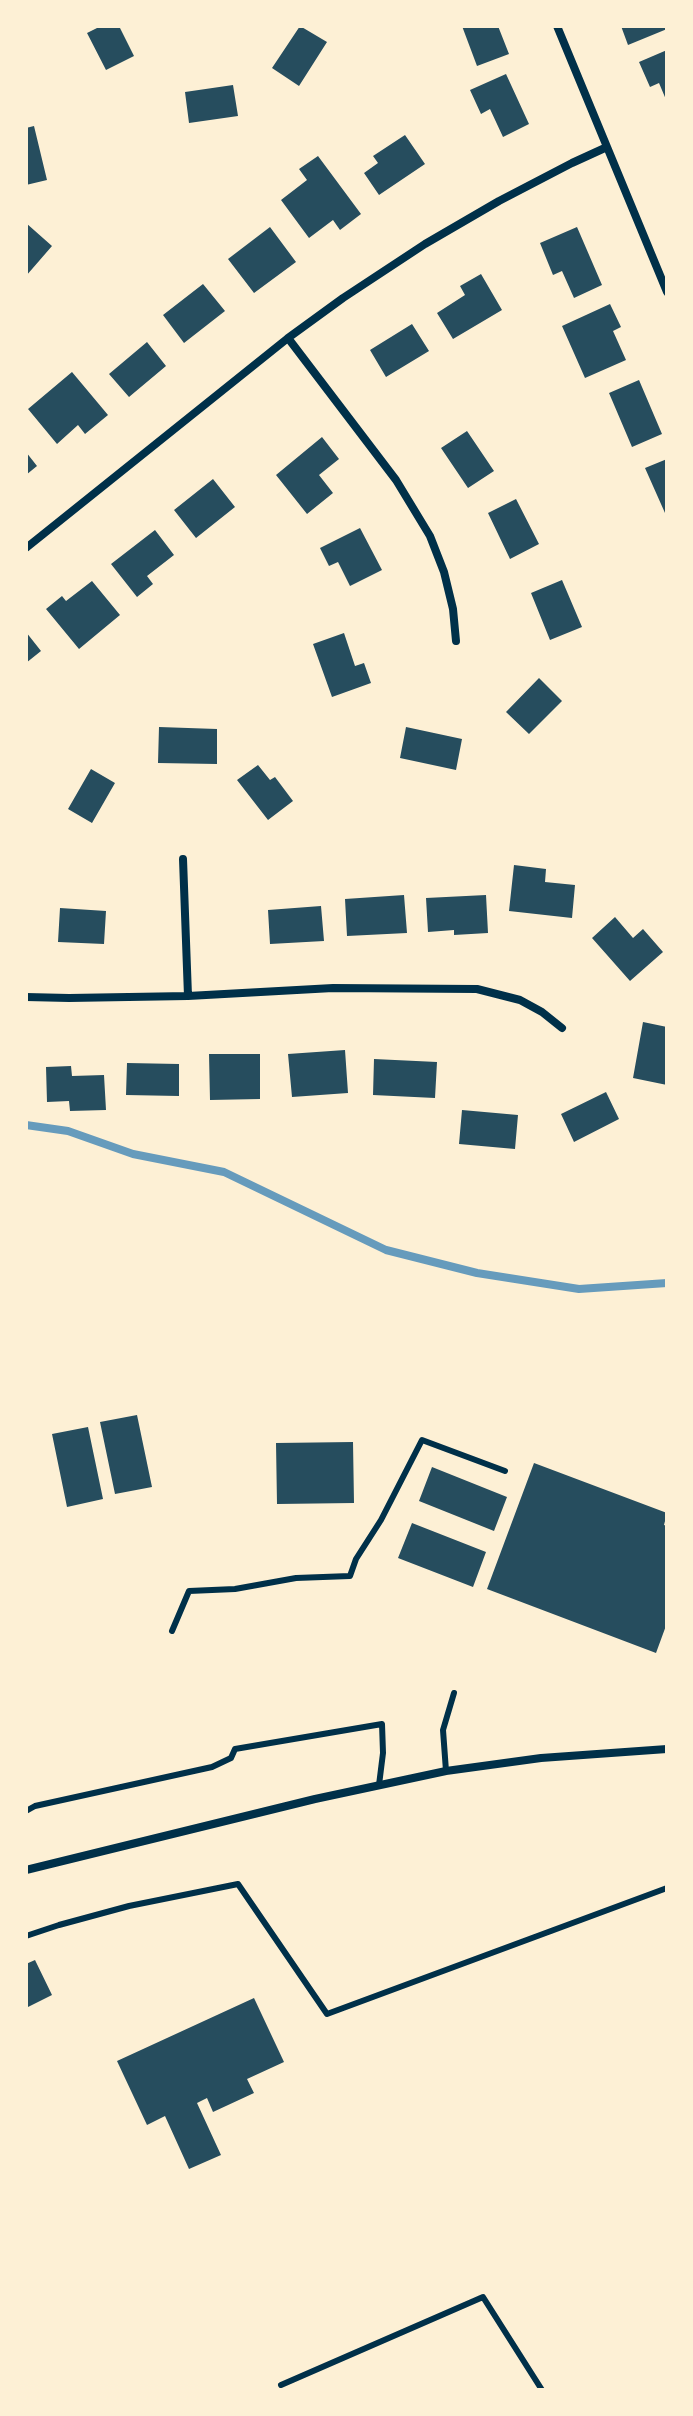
<!DOCTYPE html>
<html>
<head>
<meta charset="utf-8">
<style>
	body { margin:0 }
	#map { position:relative; width:693px; height:2416px; overflow:hidden; background:#fdf0d5; font-family:Overpass,sans-serif }
	canvas { display:block }
	.frame { position:absolute; inset:0; border:28px solid #fdf0d5; pointer-events:none }
</style>
</head>
<body>
<div id="map">
<canvas width="693" height="2416"></canvas>
<div class="frame"></div>
</div>
<script>
const g = document.querySelector('canvas').getContext('2d');
g.lineJoin = 'round';
function toPath(rows) {
  const path = new Path2D();
  for (const r of rows) {
    path.moveTo(r[0], r[1]);
    for (let i = 2; i < r.length; i += 2) path.lineTo(r[i], r[i + 1]);
  }
  return path;
}
function stroke(path, color, width, dash) {
  g.strokeStyle = color;
  g.lineWidth = width;
  g.lineCap = dash ? 'butt' : 'round';
  g.setLineDash(dash || []);
  g.stroke(path);
}
function fill(path, color) {
  g.fillStyle = color;
  g.fill(path, 'evenodd');
}
const stream = toPath([
	[26,1125,68,1131,133,1154,224,1172,386,1250,477,1273,579,1289,667,1283]
]);
const building = toPath([
	[101,26,119,26,134,56,106,70,87,33],
	[300,26,327,42,299,86,272,68],
	[462,26,498,26,509,54,477,66],
	[621,26,667,26,667,29,628,45],
	[667,50,667,102,659,83,650,87,639,62],
	[506,74,529,124,503,137,490,109,481,114,470,90],
	[233,85,238,116,189,123,185,92],
	[34,126,47,180,26,185,26,128],
	[405,135,425,164,379,195,364,173,378,163,373,156],
	[318,156,361,214,340,230,333,220,309,238,281,200,307,180,299,169],
	[26,223,52,246,26,276],
	[270,227,296,262,254,293,228,259],
	[577,227,602,285,574,298,562,271,553,275,540,243],
	[481,274,502,310,453,339,437,313,465,295,460,286],
	[203,284,225,311,184,343,163,315],
	[610,304,621,327,613,331,626,360,585,378,562,326],
	[412,324,429,351,386,377,370,350],
	[147,342,166,366,129,397,109,374],
	[72,372,108,415,85,434,78,425,57,444,28,409],
	[639,380,662,434,632,447,609,393],
	[467,431,494,471,468,488,441,448],
	[322,437,339,459,319,475,333,493,307,514,276,475],
	[26,452,37,466,26,475],
	[667,459,667,512,665,513,645,468],
	[213,479,235,507,196,538,174,510],
	[516,499,539,544,510,559,488,513],
	[360,528,382,570,350,586,338,562,329,566,320,548],
	[155,530,174,555,147,576,153,584,137,597,111,564],
	[562,580,582,627,550,640,531,593],
	[92,581,120,615,79,649,46,609,62,596,66,601],
	[26,632,41,651,26,663],
	[344,633,355,666,364,663,371,683,332,697,313,644],
	[539,678,562,701,529,734,506,712],
	[159,727,217,729,217,764,158,763],
	[406,727,462,739,456,770,400,758],
	[258,765,270,780,275,777,293,801,268,820,237,780],
	[91,769,115,783,92,823,68,809],
	[514,865,546,869,545,882,575,885,572,918,509,911],
	[404,895,407,933,347,936,345,899],
	[486,895,488,933,454,935,454,930,428,932,426,898],
	[321,906,324,941,270,944,268,910],
	[60,908,106,911,104,944,58,942],
	[615,917,633,938,643,929,663,952,630,981,592,938],
	[643,1022,667,1027,667,1085,633,1078],
	[345,1050,348,1093,292,1097,288,1054],
	[209,1054,260,1054,260,1099,210,1100],
	[374,1059,437,1062,435,1098,373,1095],
	[127,1063,179,1064,179,1096,126,1095],
	[71,1066,72,1076,104,1075,106,1110,70,1111,69,1101,47,1102,46,1067],
	[606,1092,619,1119,574,1142,561,1114],
	[462,1110,518,1115,515,1149,459,1144],
	[137,1415,152,1487,115,1494,100,1422],
	[88,1427,103,1499,67,1507,52,1434],
	[353,1442,354,1503,277,1504,276,1443],
	[534,1463,667,1513,664,1525,667,1526,667,1623,656,1653,487,1589],
	[432,1467,507,1497,494,1531,419,1501],
	[412,1523,486,1552,473,1587,398,1558],
	[35,1960,52,1995,26,2008,26,1964],
	[254,1998,284,2062,247,2079,254,2093,213,2112,207,2098,197,2103,221,2155,189,2169,165,2116,147,2125,117,2061]
]);
const service = toPath([
	[172,1631,189,1591,235,1589,296,1578,350,1576,356,1559,381,1520,422,1440,505,1471],
	[446,1771,443,1730,454,1693],
	[26,1811,35,1806,212,1767,231,1758,235,1749,382,1724,383,1753,379,1785],
	[26,1936,59,1925,129,1906,238,1884,327,2014,667,1888],
	[281,2385,483,2297,542,2390]
]);
const minor = toPath([
	[557,26,667,292],
	[288,338,396,480,430,536,444,572,453,609,456,641],
	[26,548,288,338,343,298,425,244,499,201,572,163,607,147],
	[183,859,188,996],
	[26,997,69,998,188,996,333,988,477,989,520,1000,542,1012,562,1028],
	[26,1870,315,1799,446,1771,541,1758,667,1749]
]);
stroke(stream, '#669bbc', 8);
fill(building, '#264d5e');
stroke(service, '#003049', 6);
stroke(minor, '#003049', 8);
</script>
</body>
</html>
